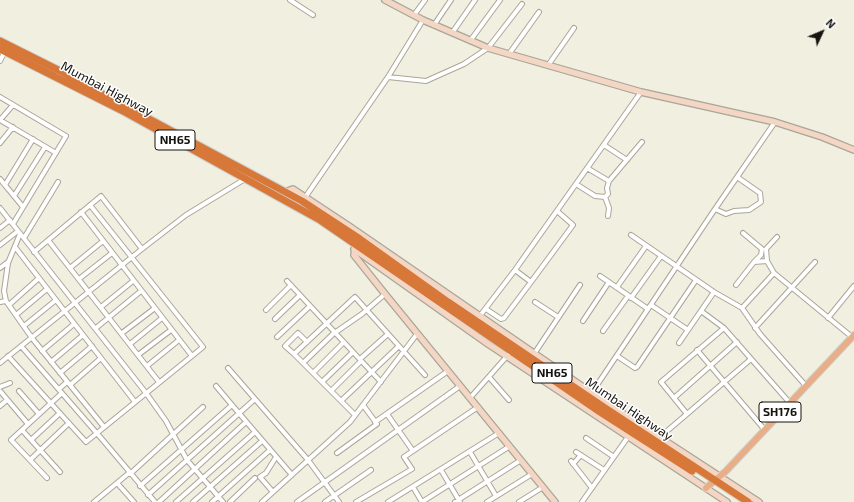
<!DOCTYPE html>
<html>
<head>
<meta charset="utf-8">
<style>
	body { margin:0 }
	#map { position:relative; width:854px; height:502px; overflow:hidden; background:#f1efe0; font-family:"Exo 2",sans-serif }
	canvas { display:block }
	.north { position:absolute; left:802px; top:12px; width:40px; height:40px; -webkit-text-stroke:3px #fff; paint-order:stroke; rotate:46deg; font-size:11px; font-weight:700; line-height:16px; text-align:center; color:#15140f }
	.north::after { content:''; display:block; margin:auto; width:14px; height:18px; background:#15140f; clip-path:polygon(50% 0,100% 100%,50% 72%,0 100%) }
</style>
</head>
<body>
<div id="map">
<canvas width="854" height="502"></canvas>
<div class="north">N</div>
</div>
<script>
const g = document.querySelector('canvas').getContext('2d');
g.lineJoin = 'round';
function toPath(rows) {
  const path = new Path2D();
  for (const r of rows) {
    path.moveTo(r[0], r[1]);
    for (let i = 2; i < r.length; i += 2) path.lineTo(r[i], r[i + 1]);
  }
  return path;
}
function stroke(path, color, width, dash) {
  g.strokeStyle = color;
  g.lineWidth = width;
  g.lineCap = dash ? 'butt' : 'round';
  g.setLineDash(dash || []);
  g.stroke(path);
}
function drawText(font, color, halo, rows, align = 'center') {
  g.font = font + ' "Exo 2",sans-serif';
  g.lineWidth = 3;
  g.setLineDash([]);
  g.textBaseline = 'middle';
  g.strokeStyle = halo;
  g.fillStyle = color;
  for (const [text, x, y, turn = 0] of rows) {
    g.save();
    g.translate(x, y);
    g.rotate((+turn || 0) * Math.PI / 180);
    g.textAlign = isNaN(turn) ? turn : align;
    if (halo) g.strokeText(text, 0, 0);
    g.fillText(text, 0, 0);
    g.restore();
  }
}
const street = toPath([
	[290,0,313,15],
	[414,15,425,0],
	[434,25,451,0],
	[452,33,475,0],
	[470,41,500,0],
	[509,54,539,12],
	[0,61,5,51],
	[549,64,574,28],
	[388,77,423,20],
	[0,97,66,136,13,224],
	[0,120,56,153],
	[0,120,13,105],
	[0,143,13,127],
	[604,145,627,160],
	[587,168,609,181],
	[0,179,14,196,45,147],
	[576,184,595,196,605,197,609,208,608,216],
	[5,185,33,139],
	[14,196,23,207],
	[605,197,608,194,607,188,609,181,642,142],
	[304,199,388,77,426,81,464,64,488,48,522,4],
	[0,208,146,393,166,421,187,460,223,502],
	[715,209,726,214,734,211,749,210,761,202,760,193,737,177],
	[81,212,192,356,203,347,90,205],
	[0,228,10,220],
	[743,233,762,249,761,255,754,262],
	[20,234,8,263,4,291,6,301,32,338,104,427],
	[631,235,714,292,742,308,760,334,806,386],
	[24,238,58,182],
	[48,240,159,382],
	[0,245,18,231],
	[15,247,135,402],
	[142,249,186,215,245,179],
	[767,261,766,249,777,237],
	[0,268,8,262],
	[70,268,103,241],
	[774,273,852,337],
	[600,276,648,309],
	[79,279,112,253],
	[287,281,381,382],
	[531,282,573,225,557,211],
	[736,285,754,262,767,261,774,273,742,308],
	[617,287,646,246],
	[631,298,661,256],
	[0,302,6,301],
	[535,302,558,317],
	[9,305,39,278],
	[651,305,688,330],
	[101,307,133,281],
	[486,309,501,319,504,318,531,282,515,270],
	[266,310,291,285],
	[701,311,724,328,789,402],
	[16,315,47,289],
	[479,317,515,270,641,92],
	[828,318,854,286],
	[275,319,300,295],
	[583,321,609,282],
	[24,326,56,300],
	[96,328,141,291],
	[724,328,661,382,687,414,751,359],
	[755,328,815,262],
	[603,331,628,296],
	[122,333,155,308],
	[277,337,310,306],
	[679,343,714,292],
	[130,344,162,318],
	[21,346,101,438,155,502],
	[697,350,764,429],
	[42,351,74,324],
	[294,354,285,346,298,333,307,342],
	[534,354,580,285],
	[138,355,171,330],
	[8,356,86,442,192,356],
	[617,356,635,368,637,367,696,280],
	[360,359,388,334],
	[51,362,83,335],
	[0,363,142,249,101,196,34,252],
	[303,363,333,334,362,314,385,294],
	[147,366,179,340],
	[228,368,308,460,339,502],
	[60,373,92,346],
	[313,373,344,342],
	[489,377,509,400],
	[322,382,353,352],
	[70,385,101,358],
	[216,386,232,405],
	[0,387,10,383],
	[59,389,67,382],
	[0,391,28,424],
	[19,391,39,414],
	[331,391,361,361],
	[591,394,715,209,775,122],
	[470,398,508,355],
	[674,398,737,342],
	[342,400,399,346],
	[0,406,7,400],
	[387,414,413,451],
	[355,415,294,354,355,297,425,375],
	[375,422,448,371],
	[22,430,60,472],
	[660,437,687,414],
	[586,438,614,457],
	[31,440,60,413],
	[470,452,496,496],
	[576,452,604,470],
	[337,453,377,424,363,405],
	[30,460,69,423],
	[571,461,592,488],
	[573,464,581,455],
	[441,470,460,502],
	[130,474,203,407],
	[47,478,11,440,62,393],
	[117,483,134,502],
	[140,486,232,405,292,475],
	[413,487,422,502],
	[273,492,260,477,266,473,276,457],
	[148,495,255,399],
	[94,502,129,473],
	[159,502,246,422],
	[176,502,255,432],
	[193,502,262,441],
	[212,502,270,450],
	[230,502,255,478],
	[262,502,350,422,417,334],
	[297,502,460,386],
	[325,502,371,470],
	[356,502,412,469,404,457,478,407],
	[388,502,499,433],
	[422,502,510,446],
	[455,502,521,460],
	[487,502,532,474],
	[519,502,543,487],
	[582,502,628,437]
]);
const secondary = toPath([
	[385,0,423,20,488,48,641,92,775,122,822,137,854,150],
	[285,192,293,189,349,226,592,393,759,502],
	[355,247,354,255,385,294,555,502],
	[354,249,488,344,727,502]
]);
const primary = toPath([
	[706,488,726,471,854,335]
]);
const highway = toPath([
	[0,41,58,70,302,201,360,239,448,302,605,408,748,502],
	[0,49,123,111,320,220,600,412,692,471]
]);
const shields = [
	[175,140,40],
	[552,373,40],
	[780,412,42]
];
const shieldNames = [
	["NH65",175,140],
	["NH65",552,373],
	["SH176",780,412]
];
const streetNames = [
	["Mumbai Highway",107,89,28],
	["Mumbai Highway",629,409,34]
];
stroke(street, '#a9a699', 6);
stroke(secondary, '#a9a699', 8);
stroke(primary, '#d0d0cf', 8);
stroke(highway, '#d0d0cf', 9);
stroke(street, '#fff', 4);
stroke(secondary, '#f3d6c4', 5.5);
stroke(primary, '#e7ae88', 6);
stroke(highway, '#d77839', 7);
for (const [x, y, w] of shields) {
  const box = new Path2D();
  box.roundRect(x - w / 2, y - 10, w, 20, 3);
  g.fillStyle = '#fff';
  g.fill(box);
  stroke(box, '#15140f', 1);
}
drawText('bold 12px', '#15140f', null, shieldNames);
drawText('13px', '#15140f', '#fff', streetNames);
</script>
</body>
</html>
